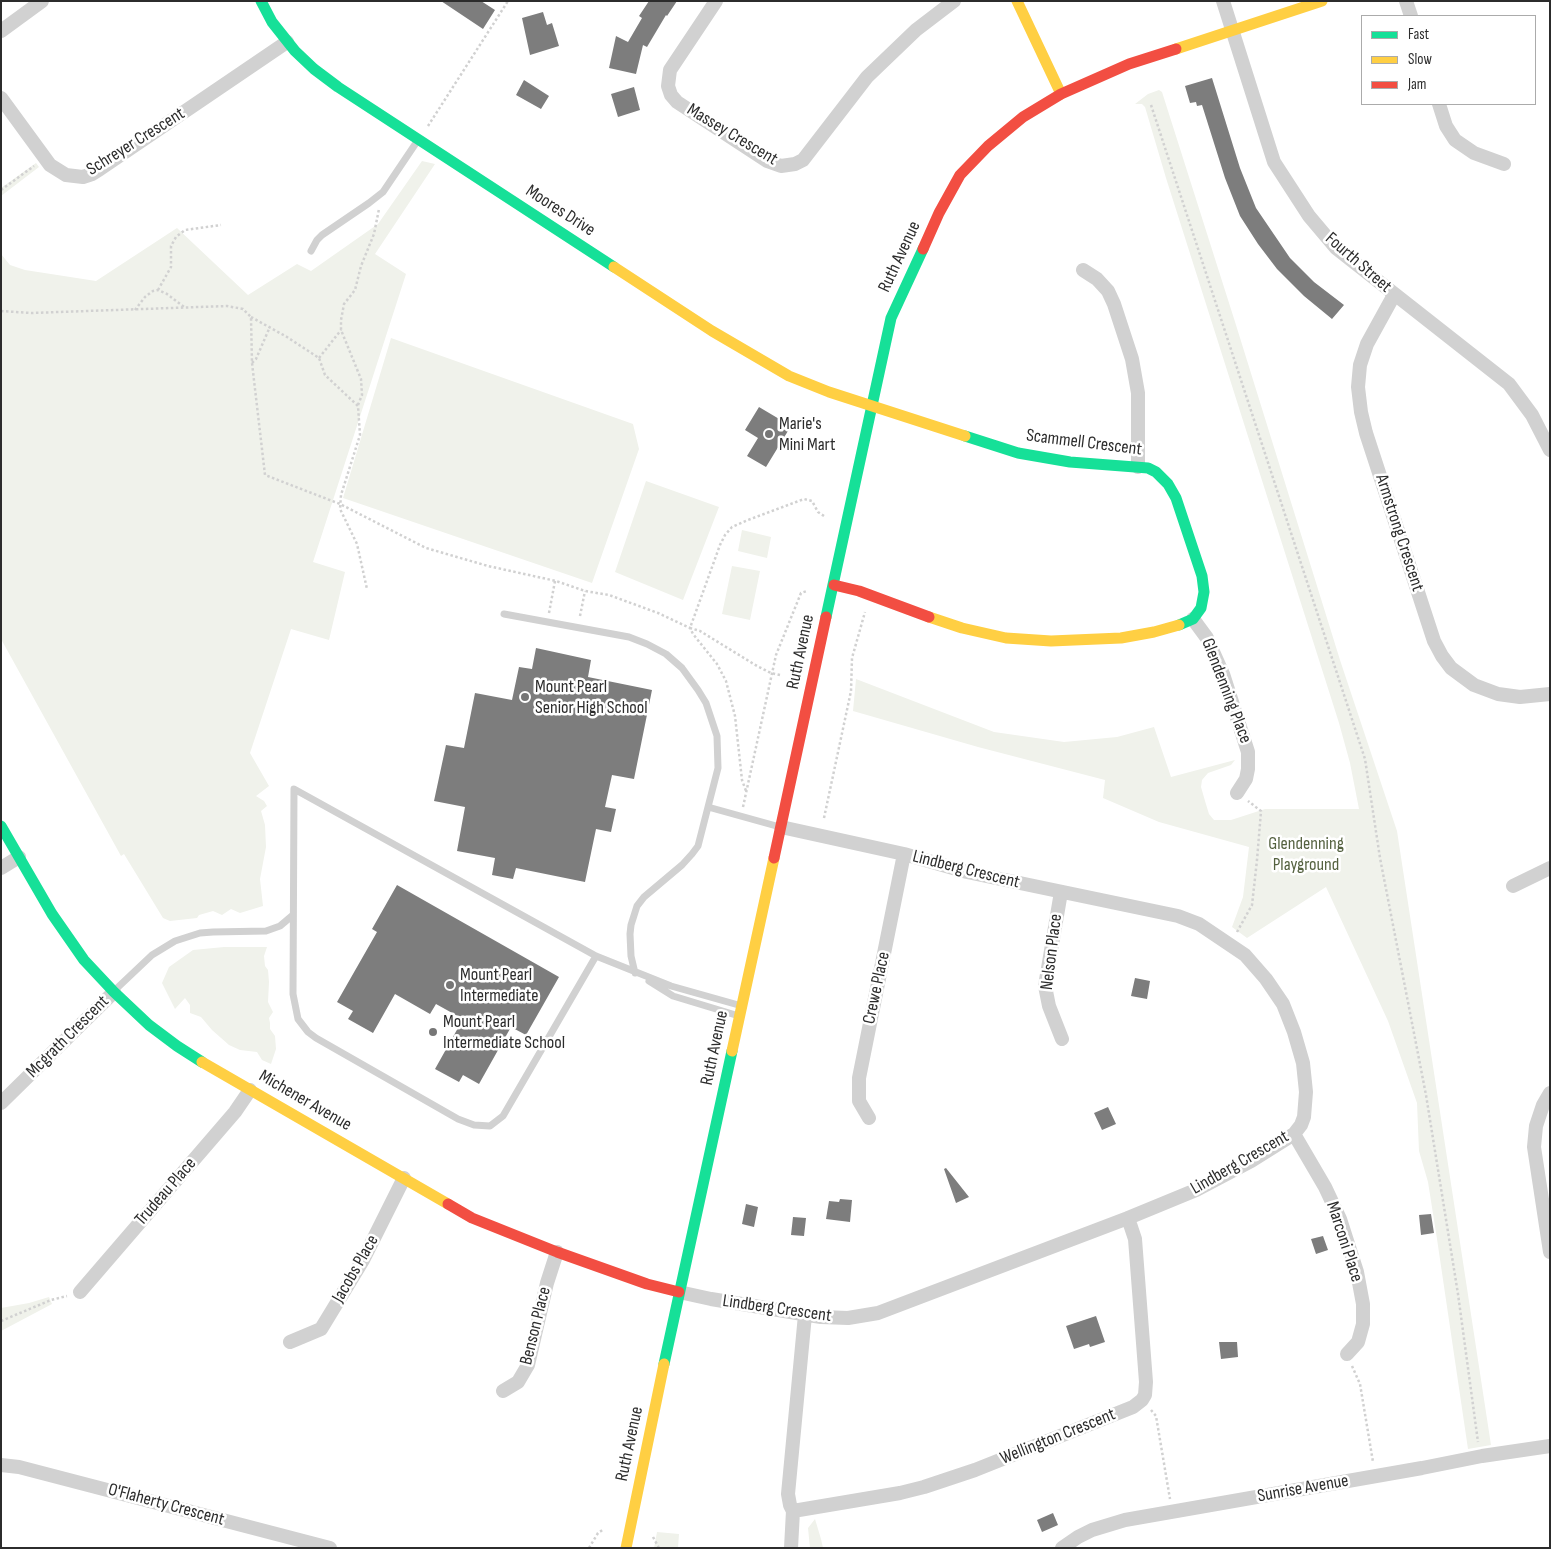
<!DOCTYPE html>
<html>
<head>
<meta charset="utf-8">
<style>
	body { margin:0 }
	#map { position:relative; width:1551px; height:1549px; overflow:hidden; background:#fff; font-family:"Sofia Sans Condensed",sans-serif }
	canvas { display:block }
	.frame { position:absolute; inset:0; border:2px solid #2c2c2c; pointer-events:none }
	.legend { position:absolute; left:1361px; top:15px; width:175px; height:90px; box-sizing:border-box; background:#fff; border:1px solid #ababab; margin:0; padding:6px 9px; list-style:none; font-size:15px; color:#2c2c2c }
	.legend li { display:flex; align-items:center; gap:10px; height:25px }
	.legend b { width:25px; border:1px solid #ababab }
</style>
</head>
<body>
<div id="map">
<canvas width="1551" height="1549"></canvas>
<div class="frame"></div>
<ul class="legend">
<li><b style="height:6px;background:#16e098"></b>Fast</li>
<li><b style="height:6px;background:#ffcf43"></b>Slow</li>
<li><b style="height:6px;background:#f24e42"></b>Jam</li>
</ul>
</div>
<script>
const g = document.querySelector('canvas').getContext('2d');
g.lineJoin = 'round';
function fill(path, color) {
  g.fillStyle = color;
  g.fill(path, 'evenodd');
}
function toPath(rows) {
  const path = new Path2D();
  for (const r of rows) {
    path.moveTo(r[0], r[1]);
    for (let i = 2; i < r.length; i += 2) path.lineTo(r[i], r[i + 1]);
  }
  return path;
}
function stroke(path, color, width, dash) {
  g.strokeStyle = color;
  g.lineWidth = width;
  g.lineCap = dash ? 'butt' : 'round';
  g.setLineDash(dash || []);
  g.stroke(path);
}
function drawText(font, color, halo, rows, align = 'center') {
  g.font = font + ' "Sofia Sans Condensed",sans-serif';
  g.lineWidth = 5;
  g.setLineDash([]);
  g.textBaseline = 'middle';
  g.strokeStyle = halo;
  g.fillStyle = color;
  for (const [text, x, y, turn = 0] of rows) {
    g.save();
    g.translate(x, y);
    g.rotate((+turn || 0) * Math.PI / 180);
    g.textAlign = isNaN(turn) ? turn : align;
    if (halo) g.strokeText(text, 0, 0);
    g.fillText(text, 0, 0);
    g.restore();
  }
}
const green = toPath([
	[1159,90,1162,92,1236,325,1340,660,1397,831,1491,1445,1468,1449,1437,1239,1428,1182,1419,1151,1417,1103,1388,1021,1326,887,1247,938,1232,927,1243,897,1249,847,1159,822,1103,798,1105,780,978,747,853,711,856,679,994,732,1064,742,1117,737,1154,727,1171,777,1235,760,1231,765,1208,773,1202,780,1201,787,1205,801,1209,814,1214,820,1231,820,1265,809,1359,809,1350,763,1339,723,1166,178,1145,107,1142,104,1135,104,1148,94],
	[422,161,435,164,375,254,406,274,313,562,345,572,329,640,291,629,250,753,269,786,256,796,264,801,267,806,261,811,265,825,266,847,260,879,263,906,240,913,231,909,222,915,213,911,199,915,197,918,170,921,163,918,124,854,121,856,1,639,1,254,10,265,25,270,96,281,177,228,248,295,297,264,311,271,378,224],
	[36,163,39,167,1,196,1,188],
	[391,338,633,424,639,449,592,583,343,498],
	[646,481,719,507,683,600,615,572],
	[742,530,771,537,767,558,738,551],
	[732,566,760,571,750,620,722,614],
	[224,947,267,947,264,956,265,966,268,970,269,982,268,1002,273,1012,269,1018,270,1023,270,1029,275,1036,276,1049,271,1064,262,1060,257,1052,240,1050,229,1045,212,1030,201,1017,190,1013,190,1005,185,998,175,1009,162,983,169,967,193,950],
	[49,1297,52,1304,1,1331,1,1308,29,1303],
	[815,1519,821,1539,823,1548,810,1548,808,1528],
	[657,1532,679,1534,678,1548,654,1548]
]);
const building = toPath([
	[441,1,481,1,495,10,483,29],
	[649,1,677,1,667,16,666,15,647,47,643,45,636,74,609,68,616,36,628,42,642,18,639,16],
	[543,12,547,25,552,23,559,46,530,55,522,18],
	[1212,78,1240,168,1256,208,1290,258,1314,282,1344,305,1332,319,1304,296,1277,269,1258,244,1240,216,1225,178,1202,105,1197,106,1196,102,1190,103,1185,86],
	[524,80,549,96,541,109,516,95],
	[634,87,640,110,618,117,611,94],
	[759,407,791,426,766,467,747,456,758,438,745,430],
	[536,648,591,660,588,677,652,690,634,779,612,775,605,807,616,809,611,832,596,829,585,882,516,868,513,879,492,875,495,858,457,851,465,807,434,801,446,745,464,748,475,693,512,700,519,667,532,669],
	[397,885,559,977,526,1035,511,1027,479,1084,463,1075,459,1082,435,1069,463,1019,436,1004,430,1014,395,994,373,1033,348,1019,353,1011,337,1002,377,932,372,929],
	[1135,978,1150,981,1147,999,1131,996],
	[1108,1107,1116,1124,1102,1130,1094,1113],
	[946,1168,969,1197,956,1203,944,1169],
	[840,1199,852,1200,850,1222,826,1219,829,1201,839,1202],
	[746,1204,758,1207,754,1227,742,1224],
	[1431,1214,1434,1233,1421,1235,1419,1215],
	[793,1217,806,1218,804,1236,791,1235],
	[1323,1236,1328,1250,1316,1254,1311,1239],
	[1096,1316,1105,1342,1090,1347,1089,1344,1074,1349,1066,1326],
	[1219,1342,1237,1342,1238,1357,1221,1359],
	[1053,1513,1058,1525,1042,1532,1037,1520]
]);
const path = toPath([
	[1151,105,1365,759,1380,858,1426,1095,1458,1294,1478,1442],
	[428,126,508,1],
	[1,190,34,166],
	[158,290,171,267,171,246,176,237,185,230,221,225],
	[135,310,145,297,153,291,158,290,167,294,184,307],
	[1,311,31,313,227,306,243,309,251,317,252,363,265,475,340,504,426,548,488,566,556,581,585,591,609,595,658,613,690,628,693,634,717,664,726,681,735,716,742,780,746,791],
	[251,317,287,337,319,358,325,375,358,406,360,435,341,495,340,509,357,544,367,589],
	[319,358,341,330],
	[252,363,256,359,269,329],
	[358,405,362,395,361,379,341,330,341,320,344,304,355,290,361,266,374,234,379,209],
	[549,613,555,581],
	[580,616,585,591],
	[780,675,771,673,757,666,700,631,690,628,720,545,725,535,732,527,748,520,804,499,812,501,818,512,824,516],
	[743,807,776,655,801,593,807,591],
	[824,818,851,691,852,658,865,612],
	[1237,932,1252,905,1257,860,1261,811,1248,801],
	[1,1321,51,1300,67,1296],
	[1352,1366,1360,1384,1373,1462],
	[1151,1410,1156,1416,1170,1499],
	[653,1537,659,1548],
	[589,1548,598,1533,604,1529]
]);
const lane = toPath([
	[311,251,317,240,322,235,369,203,383,192,418,140],
	[504,614,629,637,647,644,666,654,682,668,698,690,706,703,717,736,718,768,708,807,780,827],
	[596,956,503,1116,490,1126,474,1125,458,1119,316,1038,308,1032,298,1019,293,994,294,789,596,956,671,986,742,1006],
	[635,973,631,956,630,934,631,925,637,906,644,897,682,865,692,854,698,846,708,807],
	[649,981,673,996,739,1016],
	[115,990,152,955,175,941,200,933,213,932,266,931,280,926,293,915]
]);
const street = toPath([
	[716,1,670,70,668,86,671,95,677,102,767,161,781,166,795,164,803,160,867,77,916,30,954,1],
	[1223,1,1274,162,1309,216,1336,248,1509,384,1532,415,1550,450],
	[1406,1,1411,16],
	[1,31,42,1],
	[1,98,50,165,66,175,83,177,92,174,100,169,287,42],
	[1439,104,1446,126,1455,140,1474,153,1504,164],
	[1083,270,1097,279,1108,291,1114,304,1132,359,1138,393,1138,467],
	[1394,295,1367,344,1360,365,1358,387,1361,412,1366,433,1434,641,1442,656,1451,668,1474,685,1498,694,1520,697,1550,694],
	[1193,619,1207,638,1223,674,1248,752,1248,769,1246,779,1237,793],
	[1,868,19,857],
	[1513,886,1550,868],
	[1061,892,1045,986,1049,1006,1062,1039],
	[1550,1093,1543,1105,1536,1126,1534,1147,1550,1252],
	[1,1103,114,992],
	[869,1118,859,1101,859,1078,904,854],
	[1294,1134,1325,1187,1340,1219,1357,1272,1363,1304,1363,1324,1358,1342,1347,1354],
	[80,1292,235,1112,250,1090],
	[679,1292,711,1299,821,1317,848,1318,878,1313,1128,1218,1196,1190,1251,1161,1294,1134,1301,1125,1304,1117,1306,1092,1303,1063,1294,1032,1283,1004,1266,979,1245,955,1199,924,1178,916,967,872,904,854,781,827],
	[805,1315,788,1494,790,1505,793,1511,900,1493,924,1487,975,1470,1133,1407,1142,1400,1145,1395,1146,1382,1135,1239,1128,1218],
	[290,1342,321,1329,363,1260,404,1178],
	[503,1391,518,1382,528,1365,547,1283,557,1252],
	[1,1465,19,1467,330,1548],
	[791,1548,793,1511],
	[1062,1548,1078,1537,1092,1530,1125,1520,1422,1468,1482,1456,1550,1446]
]);
const fast = toPath([
	[261,1,272,22,295,51,314,69,338,87,614,267],
	[965,436,1018,453,1070,462,1148,468,1156,472,1168,484,1176,498,1202,576,1204,592,1201,608,1193,619,1179,625],
	[826,617,891,318,923,249],
	[1,826,52,914,84,960,114,992,149,1025,177,1046,202,1062],
	[664,1364,732,1051]
]);
const slow = toPath([
	[1017,1,1061,94],
	[1176,49,1322,1],
	[614,267,712,331,789,376,829,392,965,436],
	[929,617,962,628,1006,638,1051,641,1121,638,1154,632,1179,625],
	[732,1051,774,858],
	[202,1062,448,1204],
	[626,1548,664,1364]
]);
const jam = toPath([
	[923,249,939,213,960,175,988,146,1023,117,1061,94,1129,64,1176,49],
	[834,585,859,591,929,617],
	[774,858,826,617],
	[448,1204,472,1218,557,1252,647,1284,679,1292]
]);
const markers = [
	[769,434,5,"#767676"],
	[525,697,5,"#767676"],
	[450,985,5,"#767676"],
	[433,1032,5,"#767676"]
];
const streetNames = [
	["Massey Crescent",732,135,31],
	["Schreyer Crescent",136,142,-32],
	["Moores Drive",560,211,33],
	["Ruth Avenue",900,257,-65],
	["Fourth Street",1358,263,41],
	["Scammell Crescent",1084,443,7],
	["Armstrong Crescent",1399,533,72],
	["Ruth Avenue",801,652,-78],
	["Glendenning Place",1226,691,69],
	["Lindberg Crescent",966,870,14],
	["Nelson Place",1052,952,-83],
	["Crewe Place",877,988,-78],
	["Mcgrath Crescent",68,1037,-45],
	["Ruth Avenue",715,1048,-78],
	["Michener Avenue",305,1101,30],
	["Lindberg Crescent",1240,1163,-30],
	["Trudeau Place",166,1192,-49],
	["Marconi Place",1344,1242,72],
	["Jacobs Place",356,1269,-60],
	["Lindberg Crescent",777,1309,8],
	["Benson Place",536,1326,-76],
	["Wellington Crescent",1058,1437,-22],
	["Ruth Avenue",630,1444,-78],
	["Sunrise Avenue",1303,1489,-10],
	["O'Flaherty Crescent",166,1505,15]
];
const poiNames = [
	["Marie's",779,424],
	["Mini Mart",779,445],
	["Mount Pearl",535,687],
	["Senior High School",535,708],
	["Mount Pearl",460,975],
	["Intermediate",460,996],
	["Mount Pearl",443,1022],
	["Intermediate School",443,1043]
];
const parkNames = [
	["Glendenning",1306,844],
	["Playground",1306,865]
];
fill(green, '#f0f2eb');
fill(building, '#7d7d7d');
stroke(path, '#d1d1d1', 2.5, [2.5, 2.5]);
stroke(lane, '#d1d1d1', 7);
stroke(street, '#d1d1d1', 14);
stroke(fast, '#16e098', 11);
stroke(slow, '#ffcf43', 11);
stroke(jam, '#f24e42', 11);
for (const [x, y, r, color] of markers) {
  const dot = new Path2D();
  dot.arc(x, y, r, 0, 2 * Math.PI);
  g.fillStyle = color;
  g.fill(dot);
  stroke(dot, '#fff', 2);
}
drawText('18px', '#2c2c2c', '#fff', streetNames);
drawText('18px', '#2c2c2c', '#fff', poiNames, 'left');
drawText('18px', '#556240', '#fff', parkNames);
</script>
</body>
</html>
